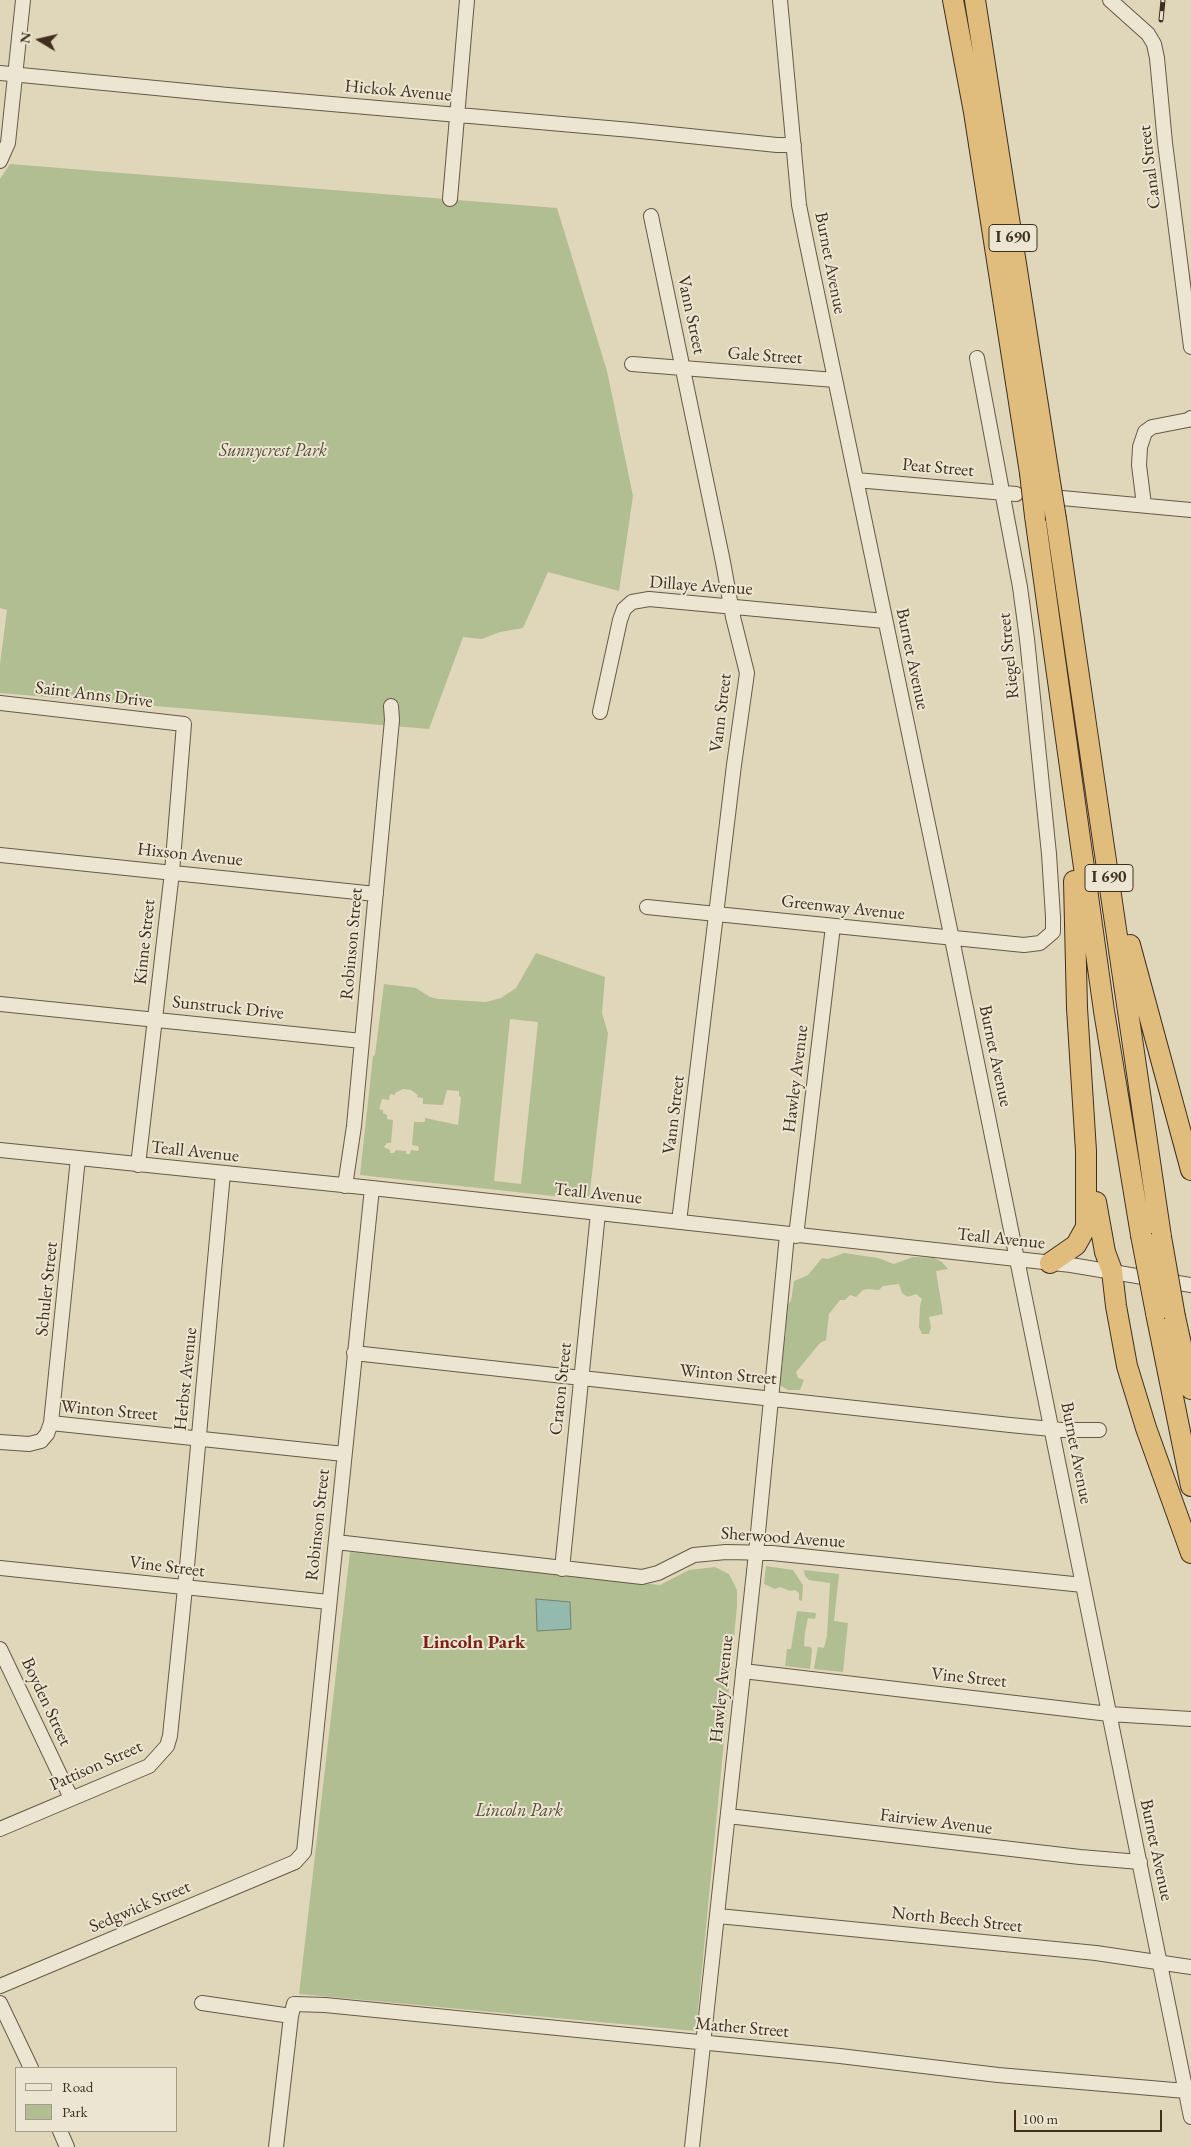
<!DOCTYPE html>
<html>
<head>
<meta charset="utf-8">
<style>
	body { margin:0 }
	#map { position:relative; width:1191px; height:2147px; overflow:hidden; background:#e0d7ba; font-family:"EB Garamond",serif }
	canvas { display:block }
	.legend { position:absolute; left:15px; top:2067px; width:162px; height:65px; box-sizing:border-box; background:#ebe5d2; border:1px solid #a79c8a; margin:0; padding:6px 9px; list-style:none; font-size:15px; color:#402e1e }
	.legend li { display:flex; align-items:center; gap:10px; height:25px }
	.legend b { width:25px; border:1px solid #a79c8a }
	.north { position:absolute; left:15px; top:15px; width:50px; height:50px; -webkit-text-stroke:4px #ebe5d2; paint-order:stroke; rotate:279deg; font-size:14px; font-weight:700; line-height:20px; text-align:center; color:#402e1e }
	.north::after { content:''; display:block; margin:auto; width:18px; height:22px; background:#402e1e; clip-path:polygon(50% 0,100% 100%,50% 72%,0 100%) }
	.scale { position:absolute; left:1014px; top:2110px; width:148px; height:22px; box-sizing:border-box; border:2px solid #402e1e; border-top:0; padding-left:6px; font-size:15px; line-height:18px; white-space:nowrap; color:#402e1e; -webkit-text-stroke:4px #ebe5d2; paint-order:stroke }
</style>
</head>
<body>
<div id="map">
<canvas width="1191" height="2147"></canvas>
<ul class="legend">
<li><b style="height:6px;background:#ebe5d2"></b>Road</li>
<li><b style="height:14px;background:#b1be91"></b>Park</li>
</ul>
<div class="north">N</div>
<div class="scale">100 m</div>
</div>
<script>
const g = document.querySelector('canvas').getContext('2d');
g.lineJoin = 'round';
function fill(path, color) {
  g.fillStyle = color;
  g.fill(path, 'evenodd');
}
function toPath(rows) {
  const path = new Path2D();
  for (const r of rows) {
    path.moveTo(r[0], r[1]);
    for (let i = 2; i < r.length; i += 2) path.lineTo(r[i], r[i + 1]);
  }
  return path;
}
function stroke(path, color, width, dash) {
  g.strokeStyle = color;
  g.lineWidth = width;
  g.lineCap = dash ? 'butt' : 'round';
  g.setLineDash(dash || []);
  g.stroke(path);
}
function drawText(font, color, halo, rows, align = 'center') {
  g.font = font + ' "EB Garamond",serif';
  g.lineWidth = 4;
  g.setLineDash([]);
  g.textBaseline = 'middle';
  g.strokeStyle = halo;
  g.fillStyle = color;
  for (const [text, x, y, turn = 0] of rows) {
    g.save();
    g.translate(x, y);
    g.rotate((+turn || 0) * Math.PI / 180);
    g.textAlign = isNaN(turn) ? turn : align;
    if (halo) g.strokeText(text, 0, 0);
    g.fillText(text, 0, 0);
    g.restore();
  }
}
const green = toPath([
	[10,164,557,208,607,371,633,496,619,591,548,572,523,628,500,632,482,639,463,637,429,729,0,693,0,664,7,610,0,608,0,179],
	[536,953,605,977,602,1013,608,1033,589,1200,360,1175,373,1056,375,1055,384,984,416,988,430,997,438,999,486,1002,501,998,516,988],
	[510,1019,538,1022,521,1184,494,1181],
	[403,1089,411,1090,418,1095,417,1097,423,1098,423,1104,443,1105,447,1090,459,1091,459,1096,461,1097,458,1125,425,1118,425,1122,414,1122,412,1145,418,1146,419,1149,418,1151,411,1150,410,1154,406,1154,406,1151,396,1150,394,1153,390,1153,390,1150,384,1147,387,1143,391,1143,393,1120,387,1119,387,1115,383,1113,383,1110,379,1109,382,1099,389,1100,390,1094,395,1095,395,1093],
	[844,1253,878,1258,894,1264,913,1257,934,1258,942,1262,948,1269,936,1271,943,1314,929,1317,931,1328,929,1334,922,1334,919,1327,920,1306,922,1299,916,1294,908,1297,902,1293,899,1284,883,1286,879,1290,868,1289,863,1290,856,1297,850,1295,845,1300,840,1300,829,1314,826,1340,820,1343,796,1372,798,1378,804,1380,800,1390,788,1390,778,1384,779,1369,783,1365,781,1356,786,1334,786,1306,791,1301,794,1281,808,1275,822,1258,828,1259],
	[350,1552,660,1585,689,1570,715,1567,729,1574,737,1590,737,1606,696,2031,299,1994],
	[766,1566,793,1570,803,1585,802,1601,799,1600,799,1593,795,1590,790,1591,780,1587,775,1589,764,1584],
	[804,1570,839,1574,834,1621,848,1623,843,1672,814,1669,817,1651,818,1647,824,1648,827,1636,830,1583,809,1580,805,1576],
	[797,1611,816,1613,815,1619,808,1618,805,1632,804,1646,811,1647,812,1650,810,1669,785,1666,787,1649,791,1649]
]);
const water = toPath([
	[536,1599,570,1602,571,1629,537,1631,536,1599]
]);
const minor = toPath([
	[780,0,799,205,806,240,952,939,1191,2117],
	[1110,0,1148,34,1154,44,1157,58,1165,143,1191,347],
	[0,73,228,95,631,130,777,145,794,145],
	[0,161,8,143,23,0],
	[450,199,467,0],
	[651,216,723,562,733,617,747,673,734,765,679,1222],
	[632,364,835,380],
	[856,480,1016,494],
	[1062,498,1191,510],
	[1144,505,1139,465,1140,447,1145,432,1152,427,1188,420,1191,418],
	[0,703,184,724,172,872,138,1165],
	[600,712,620,620,624,609,632,602,649,599,885,621],
	[0,855,376,894],
	[647,907,1024,945,1040,943,1053,932,1053,917,1049,854,1027,639,1020,587,977,358],
	[0,1004,362,1041],
	[0,1150,372,1188,1071,1265,1191,1285],
	[345,1186,354,1126,392,720,391,706],
	[796,1236,833,926],
	[354,1353,1010,1425,1062,1430,1099,1430],
	[51,1423,344,1454],
	[0,1442,29,1444,41,1441,47,1434,51,1423,78,1158],
	[336,1542,642,1577,658,1573,694,1555,726,1552,772,1553,1083,1585],
	[0,1568,329,1602],
	[562,1569,598,1213],
	[0,1649,71,1798],
	[743,1671,1109,1714,1191,1719],
	[728,1816,1080,1857,1140,1862],
	[0,1829,149,1766,167,1746,170,1736,185,1588,223,1173],
	[718,1916,1096,1953,1191,1967],
	[0,1986,295,1862,304,1852,372,1188],
	[0,2003,31,2068],
	[202,2003,291,2016],
	[60,2131,67,2147],
	[276,2147,291,2016,294,2004,325,2005,840,2056,998,2075,1186,2091],
	[692,2147,756,1553,787,1235]
]);
const highway = toPath([
	[953,0,974,112,1030,473],
	[975,0,1049,476],
	[1035,516,1104,1011,1141,1235],
	[1056,519,1161,1237],
	[1130,945,1191,1170],
	[1096,1202,1105,1252,1112,1271,1116,1306,1127,1366,1146,1428,1191,1553],
	[1050,1263,1076,1245,1086,1227,1086,1151,1077,1008,1074,881],
	[1156,1313,1191,1486],
	[1175,1317,1191,1389]
]);
const rail = toPath([
	[1161,20,1163,0]
]);
const highwayBridge = toPath([
	[1030,473,1035,516],
	[1049,476,1056,519],
	[1141,1235,1156,1313],
	[1161,1237,1175,1317]
]);
const shields = [
	[1013,238,48],
	[1109,878,48]
];
const shieldNames = [
	["I 690",1013,238],
	["I 690",1109,878]
];
const streetNames = [
	["Hickok Avenue",398,91,5],
	["Canal Street",1150,167,-97],
	["Burnet Avenue",830,263,79],
	["Vann Street",691,315,78],
	["Gale Street",765,356,4],
	["Peat Street",938,468,5],
	["Dillaye Avenue",701,586,4],
	["Riegel Street",1009,656,-96],
	["Burnet Avenue",912,659,78],
	["Saint Anns Drive",94,695,7],
	["Vann Street",721,713,-83],
	["Hixson Avenue",190,855,6],
	["Greenway Avenue",843,908,6],
	["Kinne Street",145,942,-84],
	["Robinson Street",352,944,-85],
	["Sunstruck Drive",228,1008,6],
	["Burnet Avenue",995,1056,78],
	["Hawley Avenue",796,1079,-83],
	["Vann Street",674,1115,-83],
	["Teall Avenue",195,1152,6],
	["Teall Avenue",598,1194,6],
	["Teall Avenue",1001,1239,6],
	["Schuler Street",47,1289,-84],
	["Winton Street",728,1375,5],
	["Herbst Avenue",186,1379,-84],
	["Craton Street",561,1389,-84],
	["Winton Street",109,1411,5],
	["Burnet Avenue",1076,1453,79],
	["Robinson Street",318,1525,-84],
	["Sherwood Avenue",783,1538,4],
	["Vine Street",167,1567,7],
	["Vine Street",969,1678,6],
	["Hawley Avenue",722,1689,-84],
	["Boyden Street",46,1702,65],
	["Pattison Street",96,1766,-24],
	["Fairview Avenue",936,1822,7],
	["Burnet Avenue",1156,1850,78],
	["Sedgwick Street",140,1907,-23],
	["North Beech Street",957,1920,6],
	["Mather Street",742,2028,5]
];
const parkNames = [
	["Sunnycrest Park",273,451],
	["Lincoln Park",519,1811]
];
const neighbourhoodNames = [
	["Lincoln Park",474,1643]
];
fill(green, '#b1be91');
fill(water, '#94baad');
stroke(water, '#728274', 1);
stroke(minor, '#685845', 16);
stroke(highway, '#402e1e', 22);
stroke(minor, '#ebe5d2', 14);
stroke(highway, '#e0bc7d', 20);
stroke(rail, '#402e1e', 5);
stroke(rail, '#ebe5d2', 3, [9]);
stroke(highwayBridge, '#402e1e', 22, []);
stroke(highwayBridge, '#e0bc7d', 20);
for (const [x, y, w] of shields) {
  const box = new Path2D();
  box.roundRect(x - w / 2, y - 13.5, w, 27, 4);
  g.fillStyle = '#ebe5d2';
  g.fill(box);
  stroke(box, '#402e1e', 1);
}
drawText('bold 16px', '#402e1e', null, shieldNames);
drawText('18px', '#402e1e', '#ebe5d2', streetNames);
drawText('italic 18px', '#574b35', '#ebe5d2', parkNames);
drawText('bold 19px', '#7a1f14', '#ebe5d2', neighbourhoodNames);
</script>
</body>
</html>
